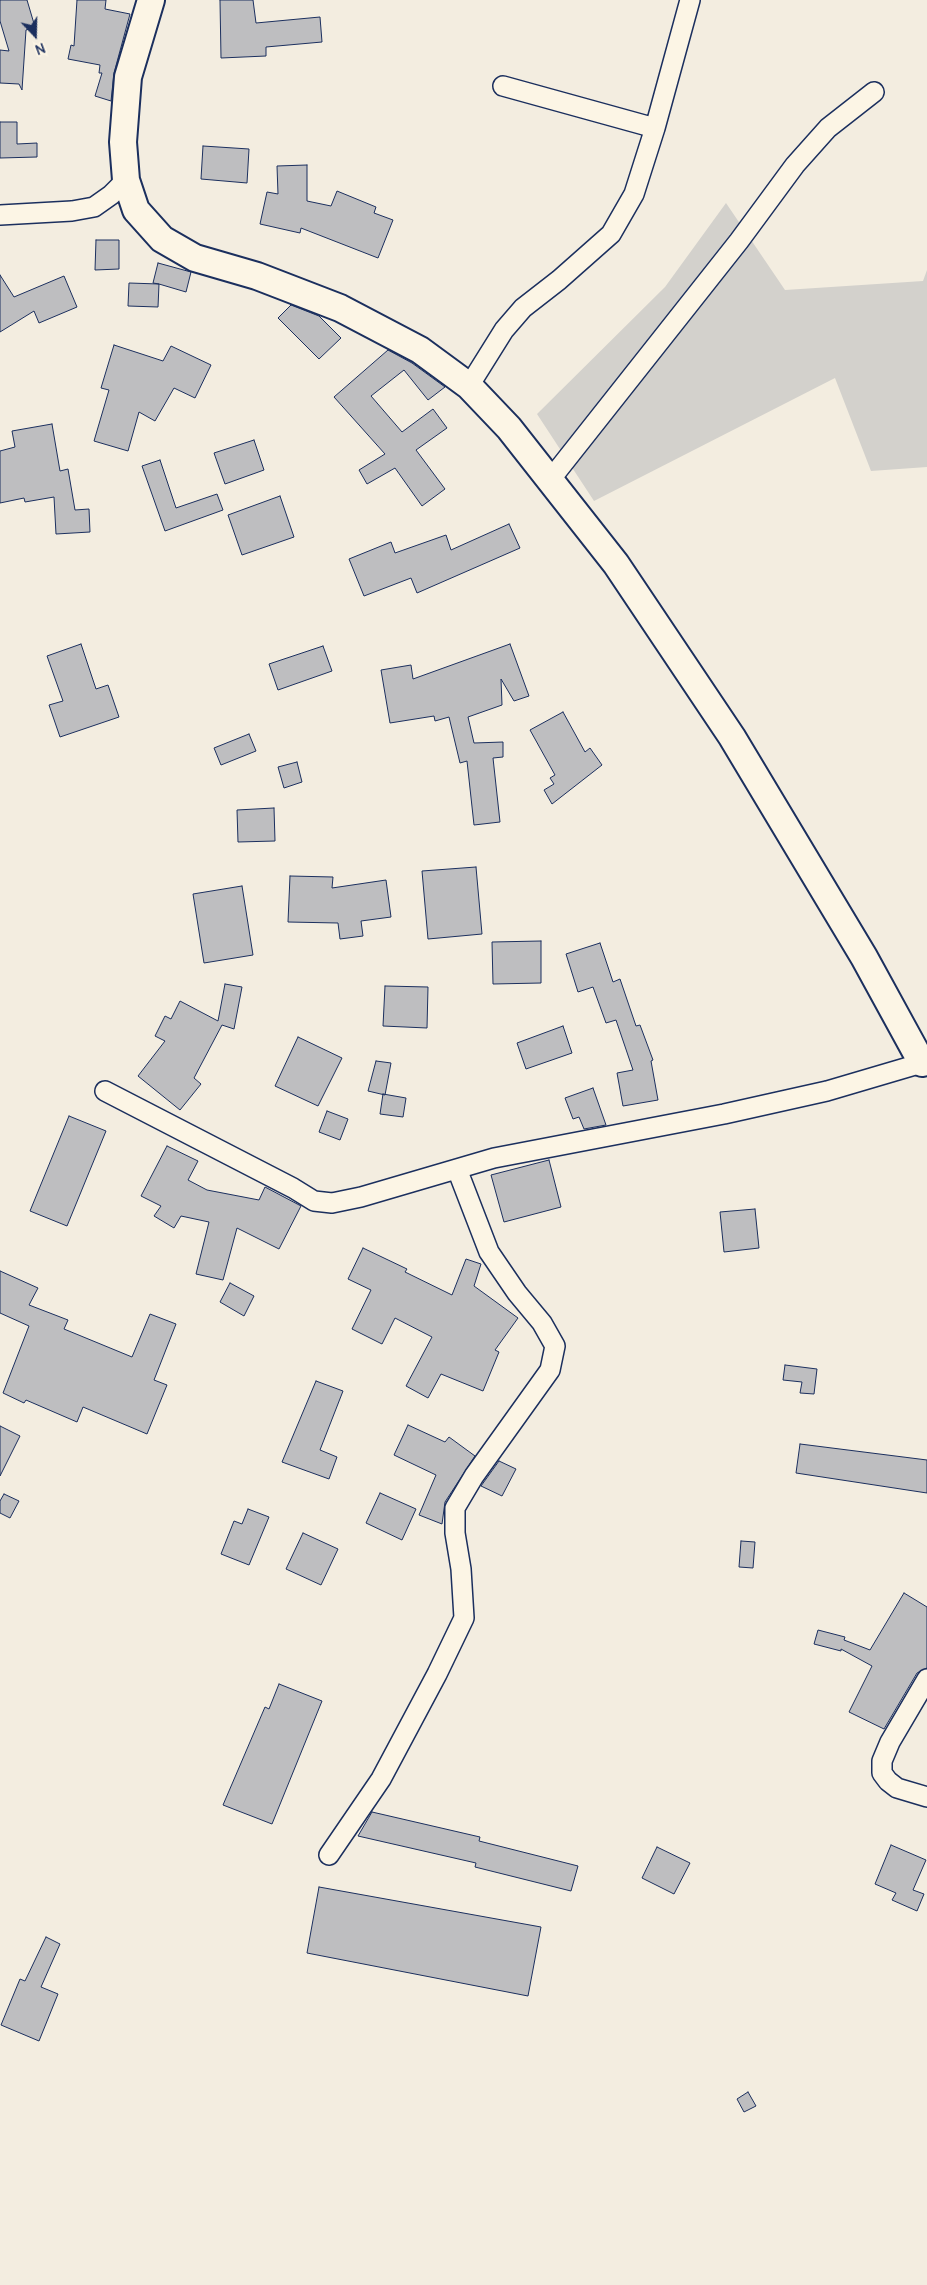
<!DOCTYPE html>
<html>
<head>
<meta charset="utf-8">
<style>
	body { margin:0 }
	#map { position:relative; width:927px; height:2285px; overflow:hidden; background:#f3ede0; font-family:Delius,sans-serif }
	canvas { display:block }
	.north { position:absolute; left:10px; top:10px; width:50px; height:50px; -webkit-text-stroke:4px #fcf5e5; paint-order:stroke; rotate:159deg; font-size:14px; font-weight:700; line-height:20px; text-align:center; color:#1b2f5e }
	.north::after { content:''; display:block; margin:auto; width:18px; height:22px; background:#1b2f5e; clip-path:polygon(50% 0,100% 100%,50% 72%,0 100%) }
</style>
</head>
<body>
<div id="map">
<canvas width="927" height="2285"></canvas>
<div class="north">N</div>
</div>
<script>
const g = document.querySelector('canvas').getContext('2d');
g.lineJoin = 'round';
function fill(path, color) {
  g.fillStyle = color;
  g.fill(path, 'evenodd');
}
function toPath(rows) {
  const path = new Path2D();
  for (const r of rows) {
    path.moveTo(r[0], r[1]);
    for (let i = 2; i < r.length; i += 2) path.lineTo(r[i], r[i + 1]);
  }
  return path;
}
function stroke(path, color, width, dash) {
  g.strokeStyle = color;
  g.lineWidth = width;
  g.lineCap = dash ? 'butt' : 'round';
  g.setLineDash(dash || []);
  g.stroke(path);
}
const green = toPath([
	[726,203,785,290,923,281,927,270,927,467,871,471,835,378,594,501,537,414,665,287]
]);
const building = toPath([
	[0,0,27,0,35,27,26,30,22,90,19,84,0,83,0,50,9,51,0,21,0,0],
	[77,0,106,0,105,9,130,14,114,73,111,101,95,96,102,73,99,73,100,65,68,59,71,45,74,46,77,0],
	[220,0,253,0,256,23,320,17,322,42,266,47,266,56,221,58,220,0],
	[0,122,17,122,17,144,37,143,37,157,0,158,0,122],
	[203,146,249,149,247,183,201,179,203,146],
	[307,165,307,201,331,206,337,191,376,207,374,213,393,220,378,258,301,228,300,233,260,224,267,192,278,194,277,166,307,165],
	[96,240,119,240,119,269,95,270,96,240],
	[158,263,191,272,186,292,159,284,158,307,128,306,129,283,159,284,153,283,158,263],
	[0,275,14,297,64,276,77,307,39,323,34,311,0,332,0,275],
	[291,305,319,316,341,338,319,359,278,318,291,305],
	[114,345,163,361,171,346,211,365,195,398,174,388,155,421,139,412,128,451,94,441,109,390,101,388,114,345],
	[388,350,412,363,445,387,428,400,404,370,371,396,402,432,433,409,447,428,416,450,445,489,422,506,395,468,367,484,359,470,385,454,334,397,388,350],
	[52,424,60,471,68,469,75,510,89,509,90,532,56,534,54,497,25,502,24,498,0,503,0,451,15,447,12,431,52,424],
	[254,440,264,470,225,484,214,453,254,440],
	[160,460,176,508,217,494,223,510,165,531,142,466,160,460],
	[280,496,294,537,242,555,228,515,280,496],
	[509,524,520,548,417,593,411,578,364,596,349,559,391,542,395,553,446,535,451,550,509,524],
	[81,644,96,689,108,685,119,717,60,737,49,705,63,701,47,656,81,644],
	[510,644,529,696,514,701,501,679,502,705,468,717,474,743,503,742,503,757,493,758,500,822,474,825,467,761,460,763,449,717,435,721,434,716,390,723,381,670,411,665,413,679,510,644],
	[323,646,332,671,278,690,269,664,323,646],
	[563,712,585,752,590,748,602,765,552,804,544,790,554,784,550,778,555,775,530,730,563,712],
	[249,734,256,751,221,765,214,748,249,734],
	[297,762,302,782,284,788,278,767,297,762],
	[274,808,275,841,238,842,237,810,274,808],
	[476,867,482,934,428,939,422,871,476,867],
	[290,876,333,877,332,888,386,880,391,917,361,921,363,936,340,939,338,923,288,922,290,876],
	[242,886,253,955,204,963,193,894,242,886],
	[541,941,541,983,493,984,492,942,541,941],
	[600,943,613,982,620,979,636,1026,640,1025,653,1060,651,1061,658,1100,623,1106,617,1073,633,1070,616,1020,606,1023,593,987,578,992,566,954,600,943],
	[225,984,242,987,234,1029,222,1025,194,1078,201,1084,180,1110,138,1076,165,1041,155,1036,165,1016,171,1019,180,1001,218,1021,225,984],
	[385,986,428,987,427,1028,383,1026,385,986],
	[563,1026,572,1053,526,1069,517,1043,563,1026],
	[298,1037,342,1058,318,1106,275,1086,298,1037],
	[376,1061,391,1063,385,1095,368,1091,376,1061],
	[593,1088,606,1125,584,1129,579,1117,573,1119,565,1098,593,1088],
	[383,1094,406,1098,403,1117,380,1114,383,1094],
	[327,1111,348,1119,340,1140,319,1132,327,1111],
	[69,1116,106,1131,67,1226,30,1211,69,1116],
	[167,1146,198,1161,188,1180,207,1190,259,1200,265,1187,301,1206,279,1249,237,1228,223,1280,196,1274,209,1222,181,1216,174,1228,154,1216,161,1206,141,1196,167,1146],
	[549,1160,561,1207,504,1222,491,1175,549,1160],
	[755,1209,759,1248,724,1252,720,1212,755,1209],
	[363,1248,407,1269,405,1272,452,1295,466,1259,481,1264,474,1286,518,1318,495,1350,499,1352,483,1391,441,1374,428,1398,406,1386,432,1337,395,1318,382,1344,352,1329,371,1290,348,1279,363,1248],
	[0,1271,38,1288,29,1305,68,1320,64,1329,132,1357,150,1314,176,1324,154,1380,167,1385,147,1434,83,1407,77,1422,26,1400,24,1403,3,1393,29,1326,0,1313,0,1271],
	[230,1283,254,1296,244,1316,220,1302,230,1283],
	[785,1365,817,1369,814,1394,800,1393,802,1382,783,1380,785,1365],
	[316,1381,343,1391,320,1450,337,1457,329,1479,282,1462,316,1381],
	[408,1425,445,1442,449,1437,475,1456,445,1502,442,1524,419,1515,436,1475,394,1455,408,1425],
	[0,1426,20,1436,0,1476,0,1426],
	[800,1444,927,1460,927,1493,796,1473,800,1444],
	[499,1461,516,1469,502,1496,481,1486,499,1461],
	[380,1493,416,1509,402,1540,366,1523,380,1493],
	[4,1494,19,1501,10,1518,0,1513,0,1501,4,1494],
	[248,1509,269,1517,249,1565,221,1554,234,1521,242,1524,248,1509],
	[303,1533,338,1549,321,1585,286,1569,303,1533],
	[741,1541,755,1542,753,1568,739,1567,741,1541],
	[904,1593,927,1607,927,1668,917,1673,884,1729,849,1712,872,1666,841,1649,841,1651,814,1644,818,1630,845,1637,844,1640,870,1650,904,1593],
	[279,1684,322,1701,272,1824,223,1805,265,1707,269,1709,279,1684],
	[372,1812,480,1837,479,1841,578,1866,571,1891,475,1867,476,1863,358,1836,372,1812],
	[891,1845,926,1860,913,1890,924,1894,917,1911,892,1900,896,1893,875,1884,891,1845],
	[657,1847,690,1863,674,1894,642,1878,657,1847],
	[319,1887,541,1927,528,1996,307,1953,319,1887],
	[46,1937,60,1944,41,1987,58,1994,39,2041,1,2025,20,1979,25,1981,46,1937],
	[748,2092,756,2106,744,2112,737,2099,748,2092]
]);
const street = toPath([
	[503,86,655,128],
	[0,215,72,211,94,207,111,195,126,180],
	[469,386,504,330,523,308,559,280,611,234,634,194,655,128,690,0],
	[550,480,739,241,795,165,828,128,874,92],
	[105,1091,293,1188,314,1201,332,1203,361,1197,494,1158,724,1114,827,1091,922,1063],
	[927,1679,890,1742,882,1761,882,1773,888,1781,897,1788,927,1797],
	[329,1855,381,1779,437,1674,464,1618,461,1569,455,1533,455,1508,474,1476,550,1370,555,1346,542,1323,517,1293,489,1252,457,1169]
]);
const secondary = toPath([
	[151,0,128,77,123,142,126,180,136,210,162,239,195,258,257,276,340,308,420,350,469,386,509,428,616,564,732,737,864,957,922,1063,927,1062]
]);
fill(green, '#d3d1cc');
fill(building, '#bebec0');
stroke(building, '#1b2f5e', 1);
stroke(street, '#1b2f5e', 22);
stroke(secondary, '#1b2f5e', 30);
stroke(street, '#fcf5e5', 19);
stroke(secondary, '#fcf5e5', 26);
</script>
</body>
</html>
